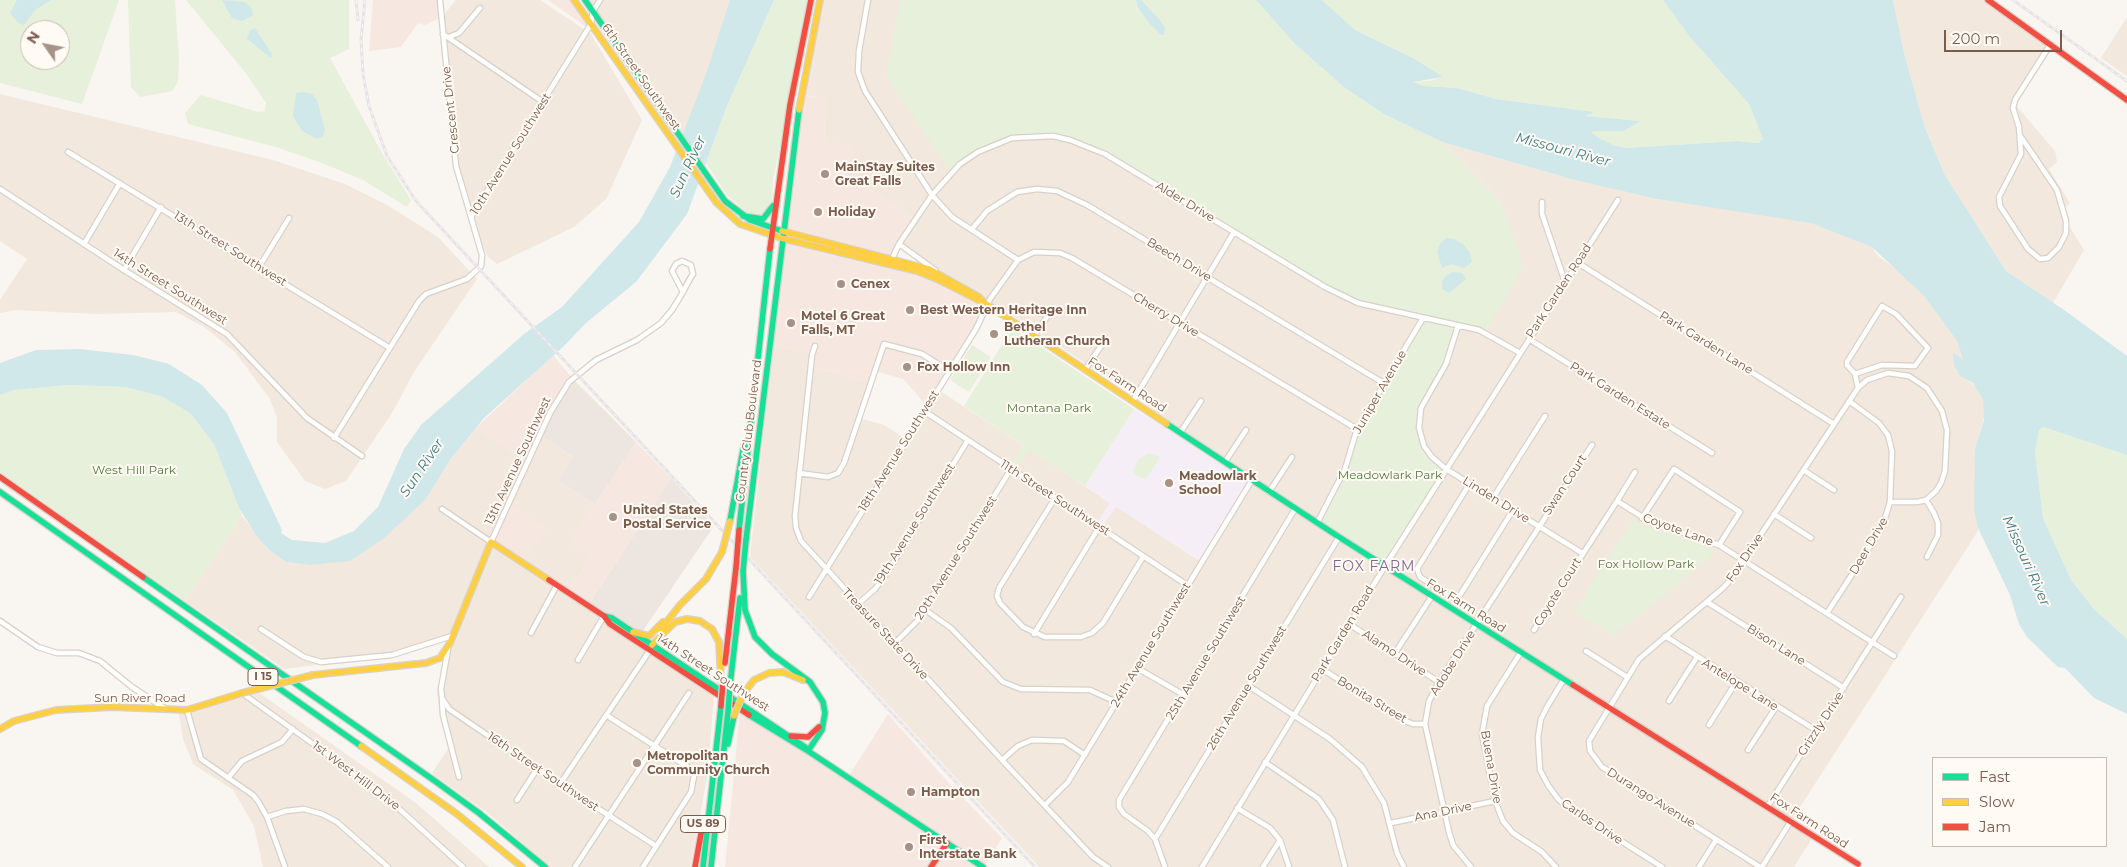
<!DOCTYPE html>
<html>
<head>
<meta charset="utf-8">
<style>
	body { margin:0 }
	#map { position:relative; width:2127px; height:867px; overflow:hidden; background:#f9f5f0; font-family:Montserrat,sans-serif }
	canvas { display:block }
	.legend { position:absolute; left:1932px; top:757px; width:175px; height:90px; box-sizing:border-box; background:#fffaf3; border:1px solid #cabbb1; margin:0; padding:6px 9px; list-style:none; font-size:15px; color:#7a5c4d }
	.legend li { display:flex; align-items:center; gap:10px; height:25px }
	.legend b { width:25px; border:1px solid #cabbb1 }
	.north { position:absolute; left:20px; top:20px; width:50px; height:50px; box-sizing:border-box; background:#fffaf3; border:1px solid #cabbb1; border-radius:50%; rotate:303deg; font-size:14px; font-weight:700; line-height:20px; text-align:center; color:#7a5c4d }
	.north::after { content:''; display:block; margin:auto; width:18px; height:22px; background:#a69286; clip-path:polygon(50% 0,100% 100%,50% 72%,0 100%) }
	.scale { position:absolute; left:1944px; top:30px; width:118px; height:22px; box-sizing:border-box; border:2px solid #7a5c4d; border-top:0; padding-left:6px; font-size:15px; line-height:18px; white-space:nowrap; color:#7a5c4d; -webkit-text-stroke:4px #fffaf3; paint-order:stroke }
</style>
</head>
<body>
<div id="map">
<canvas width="2127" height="867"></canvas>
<ul class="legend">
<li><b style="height:6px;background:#16e098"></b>Fast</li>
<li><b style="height:6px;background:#ffcf43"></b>Slow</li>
<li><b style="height:6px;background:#f24e42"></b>Jam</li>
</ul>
<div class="north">N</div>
<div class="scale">200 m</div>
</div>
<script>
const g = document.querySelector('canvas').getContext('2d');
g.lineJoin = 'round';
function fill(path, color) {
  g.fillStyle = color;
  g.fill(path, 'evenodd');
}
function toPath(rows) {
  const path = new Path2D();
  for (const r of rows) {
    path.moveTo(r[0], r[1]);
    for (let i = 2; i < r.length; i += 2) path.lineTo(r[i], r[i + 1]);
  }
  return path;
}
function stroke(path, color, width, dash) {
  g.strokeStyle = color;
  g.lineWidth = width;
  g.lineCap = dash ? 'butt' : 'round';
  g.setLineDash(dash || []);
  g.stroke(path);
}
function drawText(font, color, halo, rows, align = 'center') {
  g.font = font + ' Montserrat,sans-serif';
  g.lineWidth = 4;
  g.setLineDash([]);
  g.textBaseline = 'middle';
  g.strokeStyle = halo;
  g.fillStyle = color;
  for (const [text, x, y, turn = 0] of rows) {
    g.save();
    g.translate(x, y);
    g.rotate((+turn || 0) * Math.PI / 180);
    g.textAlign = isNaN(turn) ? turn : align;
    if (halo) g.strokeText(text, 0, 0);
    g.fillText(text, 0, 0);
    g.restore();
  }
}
const residential = toPath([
	[456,0,540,0,591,34,642,120,606,199,574,227,497,264,488,257,471,217,456,166,442,17],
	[585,0,735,0,683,140],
	[822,0,900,0,978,152,1012,138,1053,136,1093,148,1423,318,1385,384,1424,446,1419,428,1421,408,1502,203,1442,142,1553,174,1657,199,1811,222,1872,247,1878,256,1900,272,1924,296,1957,341,1963,360,1953,352,1956,371,1977,388,1983,399,1986,411,1975,448,1978,531,1791,821,1813,837,1794,867,1039,867,750,557,773,346,810,351,812,355,811,369,839,373,871,384,859,418,884,425,906,439,937,389,1024,446,1012,464,1017,468,1029,449,1110,503,1098,522,1103,525,1116,506,1201,562,1252,480,1180,433,1144,402,1015,317,988,305,899,244,915,219,842,171,852,152,824,142,826,98,804,95],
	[1893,0,1989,0,2050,45,2014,103,2055,151,2057,162,2049,169,2070,203,2063,210,2066,221,2084,250,2053,303,2006,271,1945,175,1925,128,1905,57],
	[2127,17,2127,76,2101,58],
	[0,94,273,160,345,184,387,205,438,237,477,279,414,372,392,413,346,481,325,489,305,481,277,442,277,418,270,399,235,352,204,327,176,312,97,314,16,310,0,313,0,300,27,259,0,241],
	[476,428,528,462,540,435,573,457,558,480,595,504,570,542,591,556,568,592,714,693,708,773,690,867,550,867,489,814,432,773,448,749,437,694,452,637,392,655,285,669,185,601,242,516,269,550,286,562,309,565,426,499,450,460],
	[255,690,416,803,489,867,263,867,254,826,233,790,193,764,183,739,178,709]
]);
const commercial = toPath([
	[373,0,441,0,442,17,425,25,418,23,401,47,369,51],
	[548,0,574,0,591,24,588,28],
	[801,95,826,98,824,141,851,146,852,152,842,171,915,219,892,258,782,231],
	[786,239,917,271,988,305,927,406,903,379,875,371,871,384,839,373,811,369,812,355,809,351,773,346],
	[553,355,573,379,569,382,528,462,476,428],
	[636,442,671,478,588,606,568,592,591,556,569,543],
	[510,503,547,528,524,563,491,542],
	[740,709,848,777,888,714,947,781,1002,838,984,867,725,867]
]);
const industrial = toPath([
	[573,379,636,442,595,504,558,480,573,457,540,435,550,413],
	[671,478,714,526,640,635,588,606]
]);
const education = toPath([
	[1134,409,1252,480,1202,562,1116,507,1103,525,1098,522,1110,503,1085,486]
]);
const green = toPath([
	[0,0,119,0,82,104,0,83],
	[30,30,60,30,60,60,30,60],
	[128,0,175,0,179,60,178,82,172,91,140,97,131,87],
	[186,0,349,0,349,49,330,58,383,155,411,200,407,207,363,180,322,163,276,147,188,124,185,113,201,95,258,112,265,111,266,103,245,72],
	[774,0,809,0,773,180,772,206,765,215,759,216,746,212,727,195,706,163,727,106],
	[900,0,1256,0,1294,43,1345,88,1384,114,1442,142,1502,203,1520,253,1522,271,1487,329,1458,326,1446,364,1421,408,1419,428,1424,446,1446,469,1385,566,1317,523,1345,469,1352,439,1423,319,1372,308,1343,297,1105,154,1053,136,1012,138,978,152,951,173,886,76],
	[1322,0,1663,0,1690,37,1749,104,1763,139,1758,143,1737,141,1626,148,1613,145,1601,139,1592,133,1593,130,1624,131,1639,121,1583,116,1593,112,1496,99,1457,88,1423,86,1411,82,1430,81,1442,77,1413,58,1355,30],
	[1012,328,1134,409,1085,486,1029,450,1017,468,1012,464,1024,446,964,406],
	[972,345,991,357,969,392,950,380],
	[69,385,125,387,161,396,190,413,214,444,242,516,185,601,0,472,0,395,14,390],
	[2042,427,2127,455,2127,639,2094,609,2071,580,2043,518,2035,452,2039,429],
	[1149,453,1160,457,1146,479,1135,475,1133,470,1139,459],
	[1633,520,1654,529,1704,544,1715,550,1708,560,1613,636,1574,611]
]);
const water = toPath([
	[17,0,51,0,35,10,24,25,18,23,10,13],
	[222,0,245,2,252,9,253,15,242,21,237,20,232,18],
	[730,0,774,0,727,106,687,214,636,282,586,323,563,347,484,418,450,460,426,499,383,539,350,561,309,565,286,562,269,550,256,535,239,508,214,444,190,413,161,396,125,387,69,385,14,390,0,395,0,363,36,350,80,349,133,355,169,364,202,385,227,413,282,530,281,533,292,540,325,543,354,531,378,507,404,449,421,425,524,334,562,307,639,222,670,167,706,74],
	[1136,0,1141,0,1158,18,1165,28,1164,35,1161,35,1150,24,1138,8],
	[1256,0,1322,0,1355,30,1413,58,1443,77,1413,82,1423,86,1457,88,1496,99,1594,112,1585,116,1640,121,1624,131,1593,131,1592,133,1601,139,1613,145,1626,148,1737,141,1758,143,1763,139,1749,104,1690,37,1663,0,1893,0,1905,57,1925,128,1945,175,2006,271,2067,312,2127,356,2127,455,2043,427,2039,430,2035,452,2043,518,2071,580,2094,609,2127,639,2127,714,2094,698,2065,668,2058,667,2027,637,2019,624,2010,595,1978,528,1974,509,1975,448,1984,420,1983,399,1973,383,1960,376,1954,366,1953,352,1963,360,1957,341,1924,296,1872,247,1811,223,1657,199,1571,179,1442,142,1384,114,1345,88,1294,43],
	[255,28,272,54,271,58,247,39,250,30],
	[303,92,312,94,317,100,325,130,323,136,317,139,302,131,293,116,296,93],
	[1446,238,1454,239,1463,244,1470,253,1472,262,1464,268,1452,264,1442,268,1437,251,1440,244],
	[1453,272,1462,273,1466,279,1449,293,1442,289,1442,281,1447,275]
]);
const street = toPath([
	[440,0,456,166,471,217],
	[868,0,859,51,858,72,865,91,932,195,952,217,1018,260],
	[443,34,543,102],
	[449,37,459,33,480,8],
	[2021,137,2057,190,2066,221,2066,233,2059,247,2048,258,2040,259,2028,249,2000,206,1999,197,2021,154,2019,127,2013,108,2015,100,2050,45],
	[68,152,390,348],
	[0,189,124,270,227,334,307,418,362,456],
	[1542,202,1542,214,1565,282],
	[972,229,987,211,1017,192,1037,189,1057,191,1087,205,1385,384],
	[84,244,120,183],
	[899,244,935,270],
	[891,261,899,244,932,195,960,164,978,152,1012,138,1053,136,1070,140,1105,154,1325,287,1358,303,1479,330,1520,353],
	[1578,263,1834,424],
	[259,267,289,218],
	[124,270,161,207],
	[1458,326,1446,364,1421,408,1419,428,1424,446,1432,457,1446,469,1582,553],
	[1034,336,1051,311],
	[1529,339,1712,453],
	[815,346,812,355,795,516,796,528,801,541,1002,760,1093,857,1108,867],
	[1085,370,1103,343],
	[1855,374,1882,365,1915,366,1928,348,1896,314,1882,306,1847,362,1847,365,1855,374,1858,388],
	[1133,401,1234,232],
	[924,411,1187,585],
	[1180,433,1201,401],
	[334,438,419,301,426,294,467,279,481,266,482,255,471,217,591,24,593,11,600,0],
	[1225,462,1246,430],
	[1805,471,1834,490],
	[799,473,828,477,838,473,844,463,884,344,922,354,949,371],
	[1470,483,1417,569,1420,577,1451,597,1455,598,1460,595,1513,510],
	[1269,492,1292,457],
	[1055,498,999,588,997,596,1000,603,1023,627,1045,637,1081,637,1092,633,1103,623,1143,557],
	[1493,498,1545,416],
	[1926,500,1934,513,1938,523,1938,535,1927,557],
	[1617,501,1635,472],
	[442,509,491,542,550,413,569,382,596,360,637,340,661,323,672,310,680,297,691,277,693,274,691,265,682,261,676,264,672,271,683,292],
	[1774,514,1811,538],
	[1642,518,1674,469,1740,512,1719,545],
	[1317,523,1345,469,1357,429,1423,318],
	[809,597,976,329,990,299,1018,260,1034,252,1060,253,1072,258,1357,429],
	[1707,602,1844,688],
	[858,604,875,589,887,573,968,440],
	[924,609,951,628,1003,682,1021,689,1090,690,1116,702],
	[1827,613,1882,528,1890,502,1892,451,1888,435,1879,423,1849,401],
	[0,621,38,647,57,653,79,653,100,661,132,687,164,708],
	[1349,624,1439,682],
	[261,629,304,657,321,662,392,655,452,636],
	[1534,630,1617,501,1649,521,1719,545,1894,656],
	[531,633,557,585],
	[1034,634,1099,527],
	[1665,636,1817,731],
	[895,643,917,621,1011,469],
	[448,649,441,689,442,698,449,709,537,769,656,846],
	[1586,651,1627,677],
	[1521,652,1487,706,1482,734,1485,749,1495,801,1503,821,1513,833,1542,852,1556,867],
	[1395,653,1432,596],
	[578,660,604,616],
	[1137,668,1184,695],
	[1322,669,1401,719,1413,724,1425,724],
	[1564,679,1547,707,1541,719,1538,737,1540,770,1548,785,1558,799,1569,808,1662,867],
	[1249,686,1330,739,1362,767,1384,803,1397,853,1404,867],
	[242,693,358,776,396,806,463,867],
	[442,700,443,715,459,777],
	[1669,701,1697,657],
	[187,710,201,759,253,795,258,801,267,817,285,867],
	[606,715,688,767,694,776,691,792,643,867],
	[1709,725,1736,682],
	[1748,750,1776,707],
	[1002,760,1018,746,1032,740,1064,741,1085,755],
	[1265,762,1319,799,1333,820,1345,867],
	[228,778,242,761,282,742,293,729],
	[560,784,650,650],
	[517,800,537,769],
	[1045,805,1068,782,1252,480],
	[1768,806,1901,597],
	[1237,808,1270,828,1280,840,1289,867],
	[267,817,286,811,304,809,322,814,337,822,388,867],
	[1391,823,1495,801],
	[1155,839,1339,537],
	[575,867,689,693],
	[1165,867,1155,839,1148,831,1124,814,1119,807,1119,800,1295,509],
	[1202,867,1385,566,1618,200],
	[1263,867,1280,840],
	[1471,867,1453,845,1449,832,1425,724,1429,701,1439,682,1592,445],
	[1699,867,1716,840],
	[1760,867,1602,767,1590,751,1589,741,1639,659,1723,588,1732,578,1858,388,1867,380,1888,373,1909,376,1927,388,1942,411,1947,430,1945,471,1941,483,1936,491,1926,500,1917,502,1890,502],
	[1762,867,1791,821]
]);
const fast = toPath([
	[585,0,725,201,750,220,782,231],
	[743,216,763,219,773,206],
	[1167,424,1339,537,1573,685],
	[0,492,361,746],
	[730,521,744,445],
	[739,530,770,249],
	[746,540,799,110],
	[743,571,745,610,755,637,772,654,810,682,823,702,825,713,822,730,808,751],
	[143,577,435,781,479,813,545,867],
	[604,616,612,618,805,747],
	[730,685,740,598],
	[749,715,808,751,983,867],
	[728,744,734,716],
	[703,867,721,706],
	[711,867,728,712]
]);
const slow = toPath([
	[574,0,716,202,740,224,781,238],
	[799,110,820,0],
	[782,231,929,269,979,297,986,304],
	[781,238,917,271,937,279,988,305,1167,424],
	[661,629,680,605,706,579,722,552],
	[633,632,649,636,663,622],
	[652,645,675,622,687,619,700,621,712,629,719,642,721,680],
	[313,675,426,663,440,658,450,643,491,542,549,580],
	[743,694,754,680,769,673,783,672,803,680],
	[0,729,14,721,56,710,112,707,187,710,242,693],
	[361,746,457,814,522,867]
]);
const jam = toPath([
	[1988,0,2127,100],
	[770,249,790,105,811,0],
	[0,477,143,577],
	[549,580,604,616,610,624,749,715],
	[725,663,736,568],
	[1573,685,1858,864],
	[791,736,808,737,819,727],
	[695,867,703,823],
	[931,867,947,843]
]);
const rail = toPath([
	[356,0,358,20],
	[365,0,361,39,363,74,369,106,387,156,416,201,1035,867],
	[2013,0,2127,81]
]);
const fastBridge = toPath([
	[743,571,746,540],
	[728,712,730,685]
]);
const slowBridge = toPath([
	[722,552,730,521],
	[242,693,313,675],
	[734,716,743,694]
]);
const jamBridge = toPath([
	[736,568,739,530],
	[721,706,723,682]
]);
const markers = [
	[825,174,5,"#a69286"],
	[818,212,5,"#a69286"],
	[841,284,5,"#a69286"],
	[910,310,5,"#a69286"],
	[791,323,5,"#a69286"],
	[994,334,5,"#a69286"],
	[907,367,5,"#a69286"],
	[1169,483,5,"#a69286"],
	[613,517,5,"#a69286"],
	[637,763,5,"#a69286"],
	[911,792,5,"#a69286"],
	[909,847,5,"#a69286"]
];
const shields = [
	[263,677,30],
	[703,824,45]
];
const shieldNames = [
	["I 15",263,677],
	["US 89",703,824]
];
const streetNames = [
	["6th Street Southwest",641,77,55],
	["Crescent Drive",451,110,-96],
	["10th Avenue Southwest",511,154,-58],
	["Alder Drive",1185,202,31],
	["13th Street Southwest",230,249,32],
	["Beech Drive",1179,260,31],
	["14th Street Southwest",170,287,32],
	["Park Garden Road",1559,291,-57],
	["Cherry Drive",1166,315,31],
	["Park Garden Lane",1706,343,32],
	["Fox Farm Road",1127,385,33],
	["Juniper Avenue",1380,392,-60],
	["Park Garden Estate",1620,396,32],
	["Country Club Boulevard",749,431,-83],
	["18th Avenue Southwest",899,451,-58],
	["13th Avenue Southwest",518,461,-65],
	["Swan Court",1565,485,-57],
	["11th Street Southwest",1055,498,33],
	["Linden Drive",1496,500,32],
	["19th Avenue Southwest",915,524,-58],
	["Coyote Lane",1678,530,20],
	["Deer Drive",1869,546,-60],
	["20th Avenue Southwest",956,558,-58],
	["Fox Drive",1745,558,-56],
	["Coyote Court",1558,592,-58],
	["Fox Farm Road",1466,606,32],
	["Treasure State Drive",885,634,47],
	["Park Garden Road",1343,634,-59],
	["24th Avenue Southwest",1151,645,-59],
	["Bison Lane",1776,645,32],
	["Alamo Drive",1394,653,33],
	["25th Avenue Southwest",1206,658,-59],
	["Adobe Drive",1453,663,-58],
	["14th Street Southwest",713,673,33],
	["Antelope Lane",1740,685,32],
	["26th Avenue Southwest",1247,688,-59],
	["Sun River Road",140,698],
	["Bonita Street",1372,700,31],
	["Grizzly Drive",1821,724,-57],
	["Buena Drive",1491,767,80],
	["16th Street Southwest",543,772,34],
	["1st West Hill Drive",356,776,37],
	["Durango Avenue",1651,798,32],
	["Ana Drive",1443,812,-12],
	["Fox Farm Road",1809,821,33],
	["Carlos Drive",1592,822,34]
];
const poiNames = [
	["MainStay Suites",835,167],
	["Great Falls",835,181],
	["Holiday",828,212],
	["Cenex",851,284],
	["Best Western Heritage Inn",920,310],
	["Motel 6 Great",801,316],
	["Falls, MT",801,330],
	["Bethel",1004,327],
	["Lutheran Church",1004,341],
	["Fox Hollow Inn",917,367],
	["Meadowlark",1179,476],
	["School",1179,490],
	["United States",623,510],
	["Postal Service",623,524],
	["Metropolitan",647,756],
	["Community Church",647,770],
	["Hampton",921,792],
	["First",919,840],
	["Interstate Bank",919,854]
];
const parkNames = [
	["Montana Park",1049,408],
	["West Hill Park",134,470],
	["Meadowlark Park",1390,475],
	["Fox Hollow Park",1646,564]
];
const waterNames = [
	["Missouri River",1563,150,15],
	["Sun River",688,167,-65],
	["Sun River",422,468,-56],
	["Missouri River",2026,561,66]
];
const neighbourhoodNames = [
	["FOX FARM",1374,567]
];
fill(residential, '#f2e8de');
fill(commercial, '#f6e8e1');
fill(industrial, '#ede5e0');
fill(education, '#f6eef6');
fill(green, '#e7f0db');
fill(water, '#d0e8ea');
stroke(street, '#d7d1cb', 7);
stroke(fast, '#d9d2cb', 8);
stroke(slow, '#d9d2cb', 8);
stroke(jam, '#d9d2cb', 8);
stroke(street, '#fefefd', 4.5);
stroke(fast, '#16e098', 5.5);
stroke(slow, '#ffcf43', 5.5);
stroke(jam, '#f24e42', 5.5);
stroke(rail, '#e6e3e7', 3);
stroke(rail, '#fffaf3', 1, [4]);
stroke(fastBridge, '#d9d2cb', 8, []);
stroke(slowBridge, '#d9d2cb', 8, []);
stroke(jamBridge, '#d9d2cb', 8, []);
stroke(fastBridge, '#16e098', 5.5);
stroke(slowBridge, '#ffcf43', 5.5);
stroke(jamBridge, '#f24e42', 5.5);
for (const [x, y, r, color] of markers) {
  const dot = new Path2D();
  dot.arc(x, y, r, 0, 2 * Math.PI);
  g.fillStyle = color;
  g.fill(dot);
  stroke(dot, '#fffaf3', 2);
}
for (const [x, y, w] of shields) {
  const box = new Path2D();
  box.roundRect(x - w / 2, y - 8.5, w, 17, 4);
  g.fillStyle = '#fffaf3';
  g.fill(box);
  stroke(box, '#7a5c4d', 1);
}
drawText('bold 11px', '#7a5c4d', null, shieldNames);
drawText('12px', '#7a5c4d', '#fffaf3', streetNames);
drawText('bold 12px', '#7a5c4d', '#fffaf3', poiNames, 'left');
drawText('12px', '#537a41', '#fffaf3', parkNames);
drawText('italic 14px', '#437c86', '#fffaf3', waterNames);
g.letterSpacing = '1px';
drawText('14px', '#846695', '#fffaf3', neighbourhoodNames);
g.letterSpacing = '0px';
</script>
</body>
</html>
